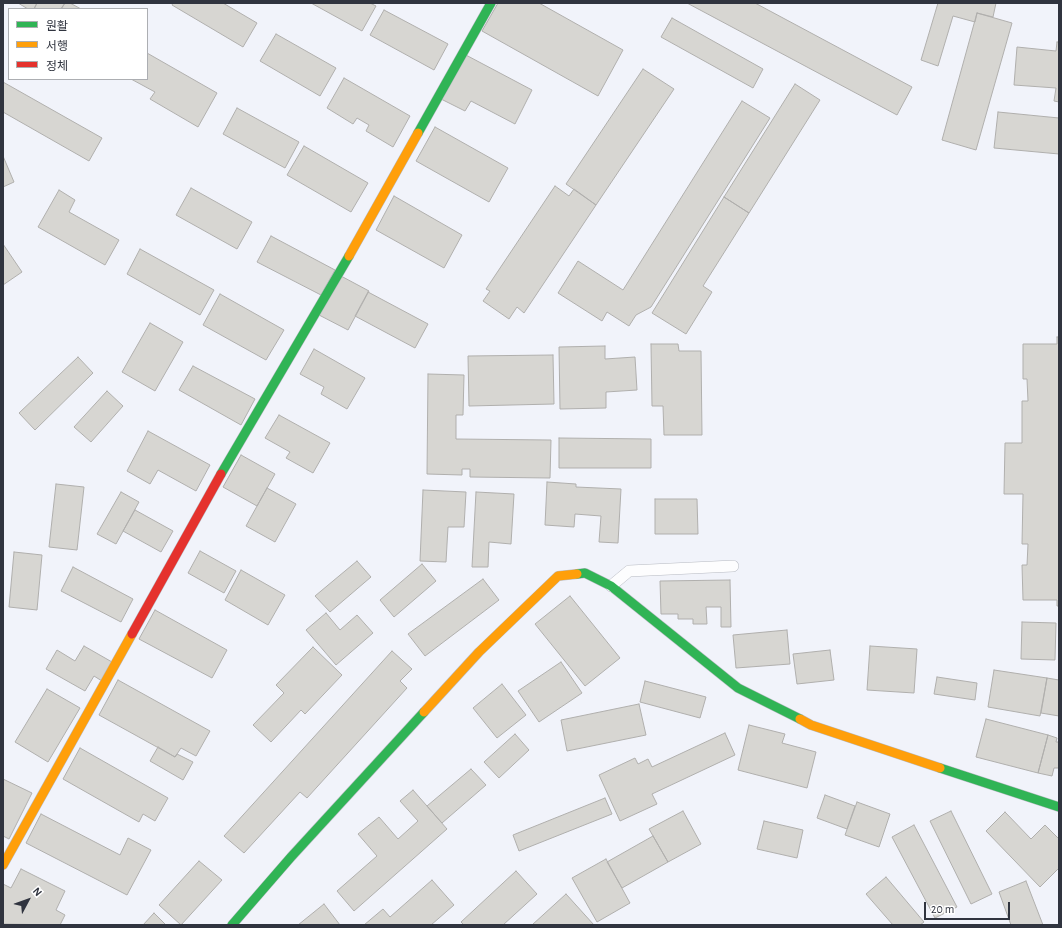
<!DOCTYPE html>
<html>
<head>
<meta charset="utf-8">
<style>
	body { margin:0 }
	#map { position:relative; width:1062px; height:928px; overflow:hidden; background:#f1f3fa; font-family:"Alegreya Sans","Noto Sans KR",sans-serif }
	canvas { display:block }
	.frame { position:absolute; inset:0; border:4px solid #30343f; pointer-events:none }
	.legend { position:absolute; left:8px; top:8px; width:140px; height:72px; box-sizing:border-box; background:#fff; border:1px solid #acaeb2; margin:0; padding:5px 7px; list-style:none; font-size:12px; color:#30343f }
	.legend li { display:flex; align-items:center; gap:8px; height:20px }
	.legend b { width:20px; border:1px solid #acaeb2 }
	.north { position:absolute; left:8px; top:880px; width:40px; height:40px; -webkit-text-stroke:3px #fff; paint-order:stroke; rotate:49deg; font-size:11px; font-weight:700; line-height:16px; text-align:center; color:#30343f }
	.north::after { content:''; display:block; margin:auto; width:14px; height:18px; background:#30343f; clip-path:polygon(50% 0,100% 100%,50% 72%,0 100%) }
	.scale { position:absolute; left:924px; top:902px; width:86px; height:18px; box-sizing:border-box; border:2px solid #30343f; border-top:0; padding-left:5px; font-size:12px; line-height:14px; white-space:nowrap; color:#30343f; -webkit-text-stroke:3px #fff; paint-order:stroke }
</style>
</head>
<body>
<div id="map">
<canvas width="1062" height="928"></canvas>
<div class="frame"></div>
<ul class="legend">
<li><b style="height:5px;background:#30b455"></b>원활</li>
<li><b style="height:5px;background:#ff9f0a"></b>서행</li>
<li><b style="height:5px;background:#e5322d"></b>정체</li>
</ul>
<div class="north">N</div>
<div class="scale">20 m</div>
</div>
<script>
const g = document.querySelector('canvas').getContext('2d');
g.lineJoin = 'round';
function fill(path, color) {
  g.fillStyle = color;
  g.fill(path, 'evenodd');
}
function toPath(rows) {
  const path = new Path2D();
  for (const r of rows) {
    path.moveTo(r[0], r[1]);
    for (let i = 2; i < r.length; i += 2) path.lineTo(r[i], r[i + 1]);
  }
  return path;
}
function stroke(path, color, width, dash) {
  g.strokeStyle = color;
  g.lineWidth = width;
  g.lineCap = dash ? 'butt' : 'round';
  g.setLineDash(dash || []);
  g.stroke(path);
}
const building = toPath([
	[18,3,37,3,34,9,28,9,18,3],
	[37,3,65,3,61,9,34,9,37,3],
	[65,3,70,3,81,9,61,9,65,3],
	[173,3,223,3,257,23,243,47,172,5,173,3],
	[311,3,370,3,376,6,362,31,311,3],
	[498,3,539,3,623,50,598,96,482,31,498,3],
	[687,3,755,3,912,87,897,115,687,3],
	[938,3,996,3,993,17,977,13,975,22,953,16,938,66,921,60,938,3],
	[384,10,448,44,434,70,370,35,384,10],
	[977,13,1012,23,976,150,942,140,977,13],
	[672,18,763,69,753,88,661,37,672,18],
	[276,34,336,68,320,96,260,61,276,34],
	[1057,42,1059,42,1059,102,1054,101,1056,88,1014,85,1017,47,1056,51,1057,42],
	[147,53,217,93,198,127,150,99,155,92,131,79,147,79,147,53],
	[464,54,532,90,515,124,471,101,465,111,441,99,464,54],
	[643,69,674,89,596,205,566,184,643,69],
	[344,78,410,116,393,147,366,131,369,125,357,118,353,124,327,108,344,78],
	[3,82,102,138,89,161,3,112,3,82],
	[795,84,820,100,749,213,724,197,795,84],
	[742,101,770,118,651,307,636,315,629,326,607,312,602,321,558,293,578,261,623,290,742,101],
	[237,108,299,142,285,168,223,134,237,108],
	[998,112,1059,118,1059,154,994,148,998,112],
	[435,127,508,168,489,202,416,161,435,127],
	[304,146,368,183,351,212,287,175,304,146],
	[3,156,14,182,3,187,3,156],
	[555,186,569,196,574,189,596,205,524,313,517,307,509,319,483,301,490,291,486,289,555,186],
	[191,188,252,222,237,249,176,215,191,188],
	[59,190,75,200,69,212,119,240,105,265,38,227,59,190],
	[394,196,462,235,444,268,376,230,394,196],
	[724,197,749,213,703,286,712,292,686,334,652,313,724,197],
	[271,236,335,270,321,295,257,262,271,236],
	[3,244,22,272,3,285,3,244],
	[140,249,214,290,200,315,127,274,140,249],
	[341,276,369,291,348,330,319,315,341,276],
	[368,292,428,324,415,348,355,316,368,292],
	[220,294,284,330,266,360,203,325,220,294],
	[150,323,183,342,155,391,122,372,150,323],
	[1057,337,1059,337,1059,606,1057,606,1057,600,1023,600,1022,565,1027,565,1028,544,1022,544,1023,494,1004,494,1005,443,1022,443,1022,401,1028,401,1027,379,1023,379,1023,344,1057,344,1057,337],
	[651,344,678,344,679,351,701,351,702,435,664,435,663,406,652,406,651,344],
	[605,346,605,359,635,357,637,390,606,392,606,408,560,409,559,347,605,346],
	[314,349,365,378,347,409,321,394,324,387,300,374,314,349],
	[553,355,554,404,469,406,468,356,553,355],
	[78,357,93,373,35,430,19,413,78,357],
	[193,366,255,399,241,425,179,390,193,366],
	[428,374,464,375,463,415,456,415,456,439,551,440,550,478,470,477,470,469,462,469,462,475,427,474,428,374],
	[107,391,123,406,91,442,74,427,107,391],
	[279,415,330,443,313,473,286,458,290,452,265,438,279,415],
	[148,431,210,465,196,491,158,470,150,484,127,471,148,431],
	[559,438,651,439,651,468,559,468,559,438],
	[241,455,275,474,257,506,223,487,241,455],
	[547,482,576,484,576,487,621,489,618,543,599,542,601,516,575,514,574,527,545,525,547,482],
	[56,484,84,487,77,550,49,547,56,484],
	[267,488,296,504,275,542,246,526,267,488],
	[423,490,466,492,464,527,448,527,446,562,420,561,423,490],
	[121,492,139,502,116,544,97,534,121,492],
	[476,492,514,494,511,544,489,542,488,567,472,567,476,492],
	[655,499,697,499,698,534,655,534,655,499],
	[135,510,173,531,161,552,123,531,135,510],
	[200,551,236,571,224,593,188,573,200,551],
	[14,552,42,555,37,610,9,607,14,552],
	[357,561,371,577,330,612,315,596,357,561],
	[422,564,436,581,394,617,380,600,422,564],
	[73,567,133,599,121,622,61,591,73,567],
	[241,570,285,595,268,625,225,600,241,570],
	[483,579,499,600,425,656,408,634,483,579],
	[730,580,731,627,721,627,721,607,706,607,707,624,693,624,693,619,678,619,678,614,661,614,660,581,730,580],
	[570,596,620,658,585,686,535,624,570,596],
	[155,610,227,650,212,678,139,639,155,610],
	[326,613,340,630,357,615,373,633,336,665,306,630,326,613],
	[1022,622,1056,623,1055,660,1021,659,1022,622],
	[787,630,790,664,736,668,733,635,787,630],
	[84,646,112,662,102,681,94,676,85,691,46,669,57,650,75,661,84,646],
	[870,646,917,649,914,693,867,690,870,646],
	[313,647,342,675,305,714,301,710,271,742,253,725,284,693,276,685,313,647],
	[830,650,834,680,797,684,793,654,830,650],
	[392,651,412,669,400,681,407,688,307,798,300,792,244,853,224,836,392,651],
	[561,662,582,693,539,722,518,691,561,662],
	[994,670,1047,678,1040,716,988,707,994,670],
	[937,677,977,683,975,700,934,694,937,677],
	[1047,678,1059,680,1059,716,1041,713,1047,678],
	[118,680,210,731,196,756,181,748,175,757,99,715,118,680],
	[645,681,706,697,700,718,640,702,645,681],
	[502,684,526,715,497,738,473,708,502,684],
	[47,689,80,708,48,762,15,742,47,689],
	[639,704,646,735,567,751,561,720,639,704],
	[986,719,1048,735,1038,773,976,757,986,719],
	[749,725,785,734,782,743,816,752,807,788,738,770,749,725],
	[725,733,735,755,652,794,657,804,620,821,599,775,635,758,638,764,648,759,652,767,725,733],
	[515,734,529,750,499,778,484,762,515,734],
	[1048,735,1057,738,1056,742,1059,742,1059,768,1054,768,1052,776,1038,773,1048,735],
	[158,747,175,757,177,754,193,762,183,780,150,761,158,747],
	[80,748,168,798,155,821,143,814,139,822,63,779,80,748],
	[471,769,486,785,442,823,427,806,471,769],
	[3,779,32,793,9,839,3,836,3,779],
	[413,790,447,829,354,911,337,891,377,856,358,834,379,817,398,839,418,821,400,801,413,790],
	[825,795,855,806,847,829,817,818,825,795],
	[605,798,612,814,519,851,513,835,605,798],
	[857,802,890,814,879,847,845,835,857,802],
	[683,811,701,844,668,862,649,829,683,811],
	[951,811,992,894,971,904,930,821,951,811],
	[1005,812,1031,839,1045,825,1059,839,1059,868,1040,887,986,831,1005,812],
	[41,814,120,855,128,838,151,850,127,895,26,843,41,814],
	[764,821,803,830,797,858,757,849,764,821],
	[914,825,957,907,935,918,892,837,914,825],
	[653,836,668,862,622,888,607,862,653,836],
	[606,859,630,903,597,922,572,878,606,859],
	[199,861,222,880,181,925,159,905,199,861],
	[21,869,65,891,56,910,65,915,60,925,3,924,3,884,11,888,21,869],
	[516,871,537,894,503,925,464,925,461,922,516,871],
	[886,877,924,922,920,925,893,925,866,894,886,877],
	[432,880,454,905,431,925,364,925,383,909,390,917,432,880],
	[1026,881,1043,925,1011,925,999,892,1026,881],
	[566,894,594,925,532,925,566,894],
	[324,904,340,925,298,925,324,904],
	[154,913,166,925,143,925,154,913]
]);
const lane = toPath([
	[611,586,629,571,733,566]
]);
const fast = toPath([
	[418,133,491,3],
	[221,474,349,256],
	[577,574,585,573,611,586,738,688,800,719],
	[940,768,1059,807],
	[232,925,291,857,424,712]
]);
const slow = toPath([
	[349,256,418,133],
	[424,712,479,652,558,576,577,574],
	[800,719,811,725,940,768],
	[3,865,132,634]
]);
const jam = toPath([
	[132,634,221,474]
]);
fill(building, '#d7d6d2');
stroke(building, '#b0afad', 1);
stroke(lane, '#b7bac2', 12);
stroke(fast, '#b7bac2', 10);
stroke(slow, '#b7bac2', 10);
stroke(jam, '#b7bac2', 10);
stroke(lane, '#fdfdfe', 11);
stroke(fast, '#30b455', 9);
stroke(slow, '#ff9f0a', 9);
stroke(jam, '#e5322d', 9);
</script>
</body>
</html>
